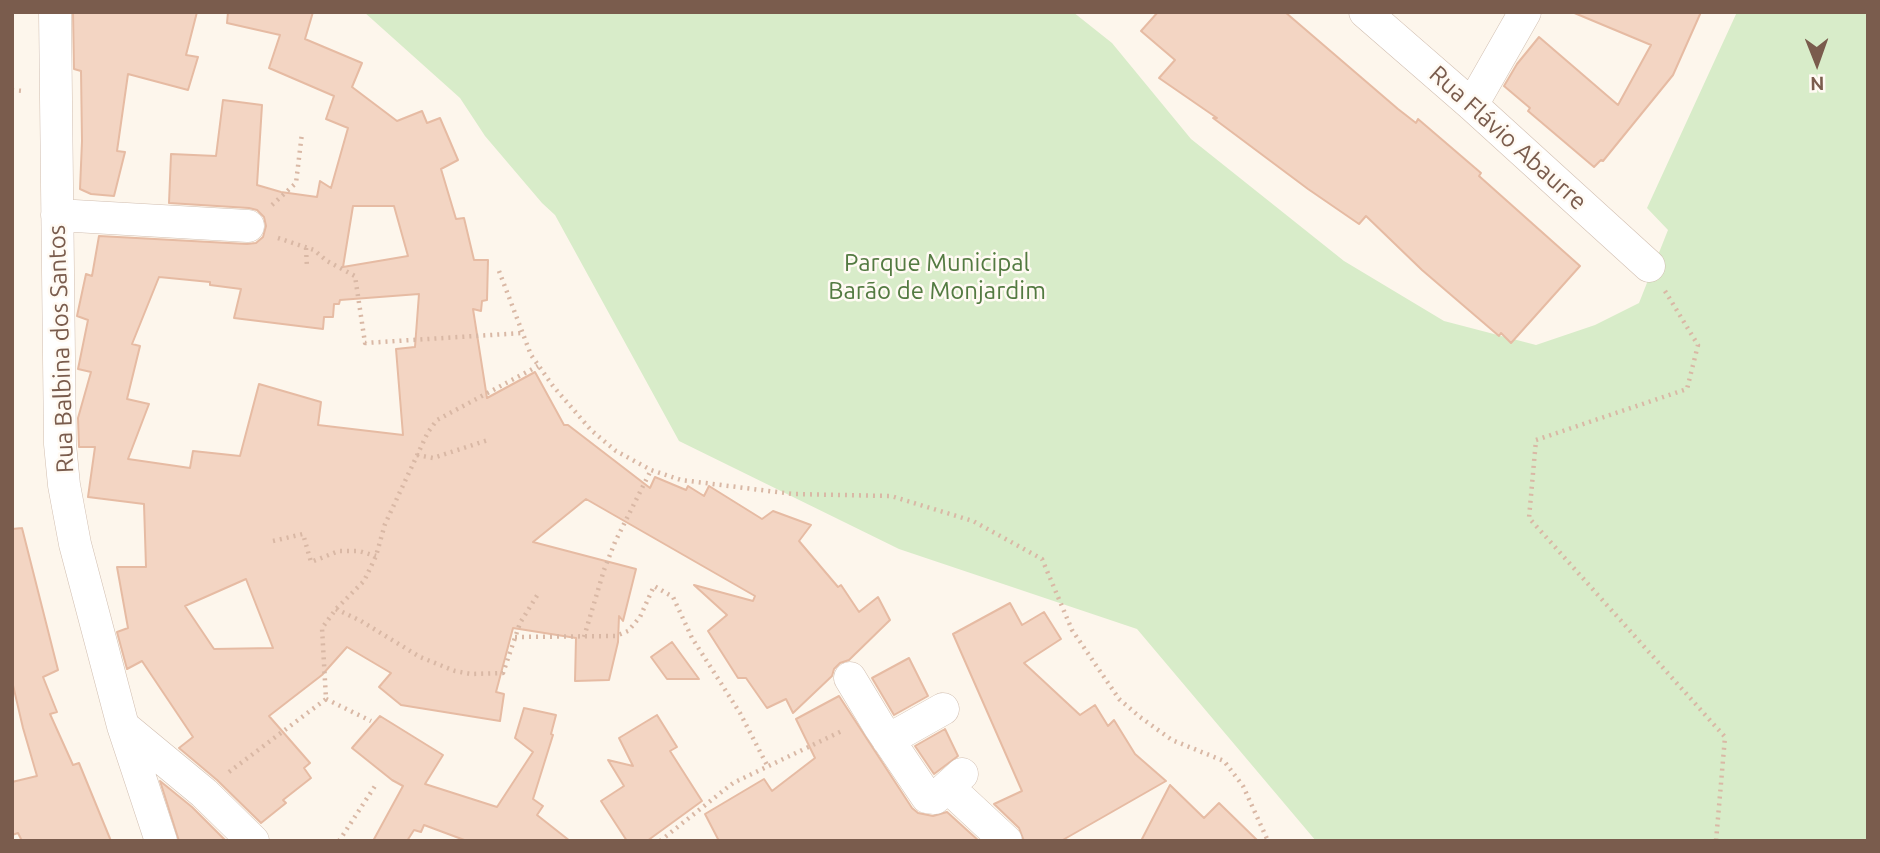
<!DOCTYPE html>
<html>
<head>
<meta charset="utf-8">
<style>
	body { margin:0 }
	#map { position:relative; width:1880px; height:853px; overflow:hidden; background:#fdf6ec; font-family:Ubuntu,sans-serif }
	canvas { display:block }
	.frame { position:absolute; inset:0; border:14px solid #7a5c4d; pointer-events:none }
	.north { position:absolute; left:1782px; top:28px; width:70px; height:70px; -webkit-text-stroke:5px #fffaf3; paint-order:stroke; rotate:179deg; font-size:19px; font-weight:700; line-height:28px; text-align:center; color:#7a5c4d }
	.north::after { content:''; display:block; margin:auto; width:24px; height:32px; background:#7a5c4d; clip-path:polygon(50% 0,100% 100%,50% 72%,0 100%) }
</style>
</head>
<body>
<div id="map">
<canvas width="1880" height="853"></canvas>
<div class="frame"></div>
<div class="north">N</div>
</div>
<script>
const g = document.querySelector('canvas').getContext('2d');
g.lineJoin = 'round';
function fill(path, color) {
  g.fillStyle = color;
  g.fill(path, 'evenodd');
}
function toPath(rows) {
  const path = new Path2D();
  for (const r of rows) {
    path.moveTo(r[0], r[1]);
    for (let i = 2; i < r.length; i += 2) path.lineTo(r[i], r[i + 1]);
  }
  return path;
}
function stroke(path, color, width, dash) {
  g.strokeStyle = color;
  g.lineWidth = width;
  g.lineCap = dash ? 'butt' : 'round';
  g.setLineDash(dash || []);
  g.stroke(path);
}
function drawText(font, color, halo, rows, align = 'center') {
  g.font = font + ' Ubuntu,sans-serif';
  g.lineWidth = 5;
  g.setLineDash([]);
  g.textBaseline = 'middle';
  g.strokeStyle = halo;
  g.fillStyle = color;
  for (const [text, x, y, turn = 0] of rows) {
    g.save();
    g.translate(x, y);
    g.rotate((+turn || 0) * Math.PI / 180);
    g.textAlign = isNaN(turn) ? turn : align;
    if (halo) g.strokeText(text, 0, 0);
    g.fillText(text, 0, 0);
    g.restore();
  }
}
const green = toPath([
	[364,12,1073,12,1112,43,1191,139,1344,261,1444,321,1536,345,1595,325,1639,303,1668,230,1647,208,1737,12,1868,12,1868,841,1316,841,1137,629,899,549,679,441,555,215,542,203,485,136,460,98]
]);
const building = toPath([
	[73,12,197,12,186,55,198,57,188,90,128,74,117,151,125,152,114,196,91,194,80,189,82,141,81,71,74,69,73,12],
	[228,12,313,12,305,39,362,63,352,87,397,121,422,111,427,123,440,118,458,160,441,169,456,219,464,218,474,260,488,260,487,300,482,301,481,311,473,309,487,398,535,372,564,425,568,425,650,488,655,477,686,490,688,486,704,496,709,486,762,519,773,511,811,525,799,541,838,587,841,585,859,612,878,597,890,620,849,660,840,663,834,669,832,676,793,713,786,699,767,708,746,678,738,678,708,631,727,615,694,585,753,601,755,596,586,499,533,542,636,569,623,621,619,616,618,642,609,680,575,681,576,638,513,628,496,692,504,694,500,721,401,705,379,687,391,673,347,647,322,675,269,716,310,763,304,768,311,778,283,800,286,803,261,823,217,780,179,748,193,737,142,661,127,669,117,632,128,628,117,567,146,567,144,504,88,497,95,447,79,447,78,418,91,372,78,369,88,320,77,316,86,274,92,276,99,236,247,244,256,243,263,237,266,226,264,217,257,210,249,208,169,203,171,154,216,156,223,100,262,105,257,185,281,192,317,197,320,181,331,188,348,128,326,119,334,96,269,68,280,35,227,23,228,12],
	[353,206,394,206,408,256,343,267,353,206],
	[159,277,210,282,210,285,241,289,234,318,323,329,324,317,333,317,334,304,339,304,340,300,419,294,415,347,396,349,403,435,318,425,321,402,259,384,240,456,193,451,190,468,128,459,149,404,127,399,140,346,132,344,159,277],
	[246,579,273,648,214,649,185,606,246,579],
	[1158,12,1285,12,1398,109,1416,123,1418,119,1481,173,1479,176,1580,266,1511,343,1501,333,1499,336,1422,270,1366,216,1359,224,1308,189,1213,118,1217,118,1159,78,1175,60,1141,31,1158,12],
	[1572,12,1701,12,1673,75,1603,161,1601,160,1594,167,1528,111,1530,108,1504,86,1517,64,1539,37,1618,105,1651,45,1572,12],
	[22,528,58,670,43,677,57,712,50,714,73,765,79,763,111,841,22,841,18,833,12,835,12,782,37,776,23,728,12,681,12,529,22,528],
	[1010,603,1022,625,1044,612,1061,639,1024,663,1080,715,1095,705,1108,726,1114,720,1135,754,1166,781,1061,841,1024,841,1019,828,994,804,1022,791,953,634,1010,603],
	[672,642,699,679,667,679,651,657,672,642],
	[909,658,928,696,894,715,872,678,909,658],
	[839,696,912,808,918,813,933,816,947,812,979,841,719,841,705,814,764,779,772,791,815,758,796,719,839,696],
	[524,708,556,715,551,734,553,735,533,799,543,806,537,815,570,841,467,841,424,825,421,832,414,830,407,841,373,841,403,786,392,780,352,748,380,716,443,755,425,784,497,807,533,752,515,738,524,708],
	[657,715,677,747,670,751,702,801,647,841,627,841,601,801,624,786,608,760,633,766,619,738,657,715],
	[945,729,958,756,934,774,915,746,945,729],
	[160,781,192,807,226,841,179,841,160,781],
	[1170,785,1204,818,1219,803,1258,841,1141,841,1170,785]
]);
const path = toPath([
	[12,90,23,91],
	[272,205,296,183,302,133],
	[278,238,314,250,327,261,355,276,365,343,522,333],
	[306,248,307,268],
	[499,271,531,355,553,386,591,430,616,451,651,470,681,480,793,494,891,496,973,521,1042,559,1072,630,1119,699,1140,717,1172,740,1224,761,1243,786,1268,841],
	[1665,291,1698,345,1687,389,1536,440,1529,518,1725,737,1716,841],
	[417,455,433,458,488,440],
	[273,541,303,534,311,562,339,551,359,551,376,556],
	[336,609,361,621,420,657,455,671,471,674,503,673,520,623,538,594],
	[515,637,616,636,628,631,640,617,654,586,673,597,692,638,740,713,768,767],
	[584,637,604,570,615,542,651,470],
	[326,699,371,721],
	[229,772,326,699,322,628,336,609,364,581,376,556,385,524,428,432,437,420,538,366],
	[339,841,375,786],
	[660,841,733,783,844,730]
]);
const street = toPath([
	[55,12,60,444,64,485,75,544,123,726,161,841],
	[1365,12,1472,105,1649,266],
	[1472,105,1525,12],
	[57,215,248,226],
	[850,678,879,726,927,797,935,798,962,774],
	[123,726,204,793,253,841],
	[888,740,943,709],
	[949,788,1006,841]
]);
const streetNames = [
	["Rua Flávio Abaurre",1508,138,42],
	["Rua Balbina dos Santos",61,349,-92]
];
const parkNames = [
	["Parque Municipal",937,263],
	["Barão de Monjardim",937,291]
];
fill(green, '#d8ecc9');
fill(building, '#f3d5c3');
stroke(building, '#e6bba3', 2);
stroke(street, '#d1beb0', 33);
stroke(path, '#d9b8a5', 4.5, [2, 5]);
stroke(street, '#fff', 32);
drawText('24px', '#7a5c4d', '#fffaf3', streetNames);
drawText('24px', '#537a41', '#fffaf3', parkNames);
</script>
</body>
</html>
